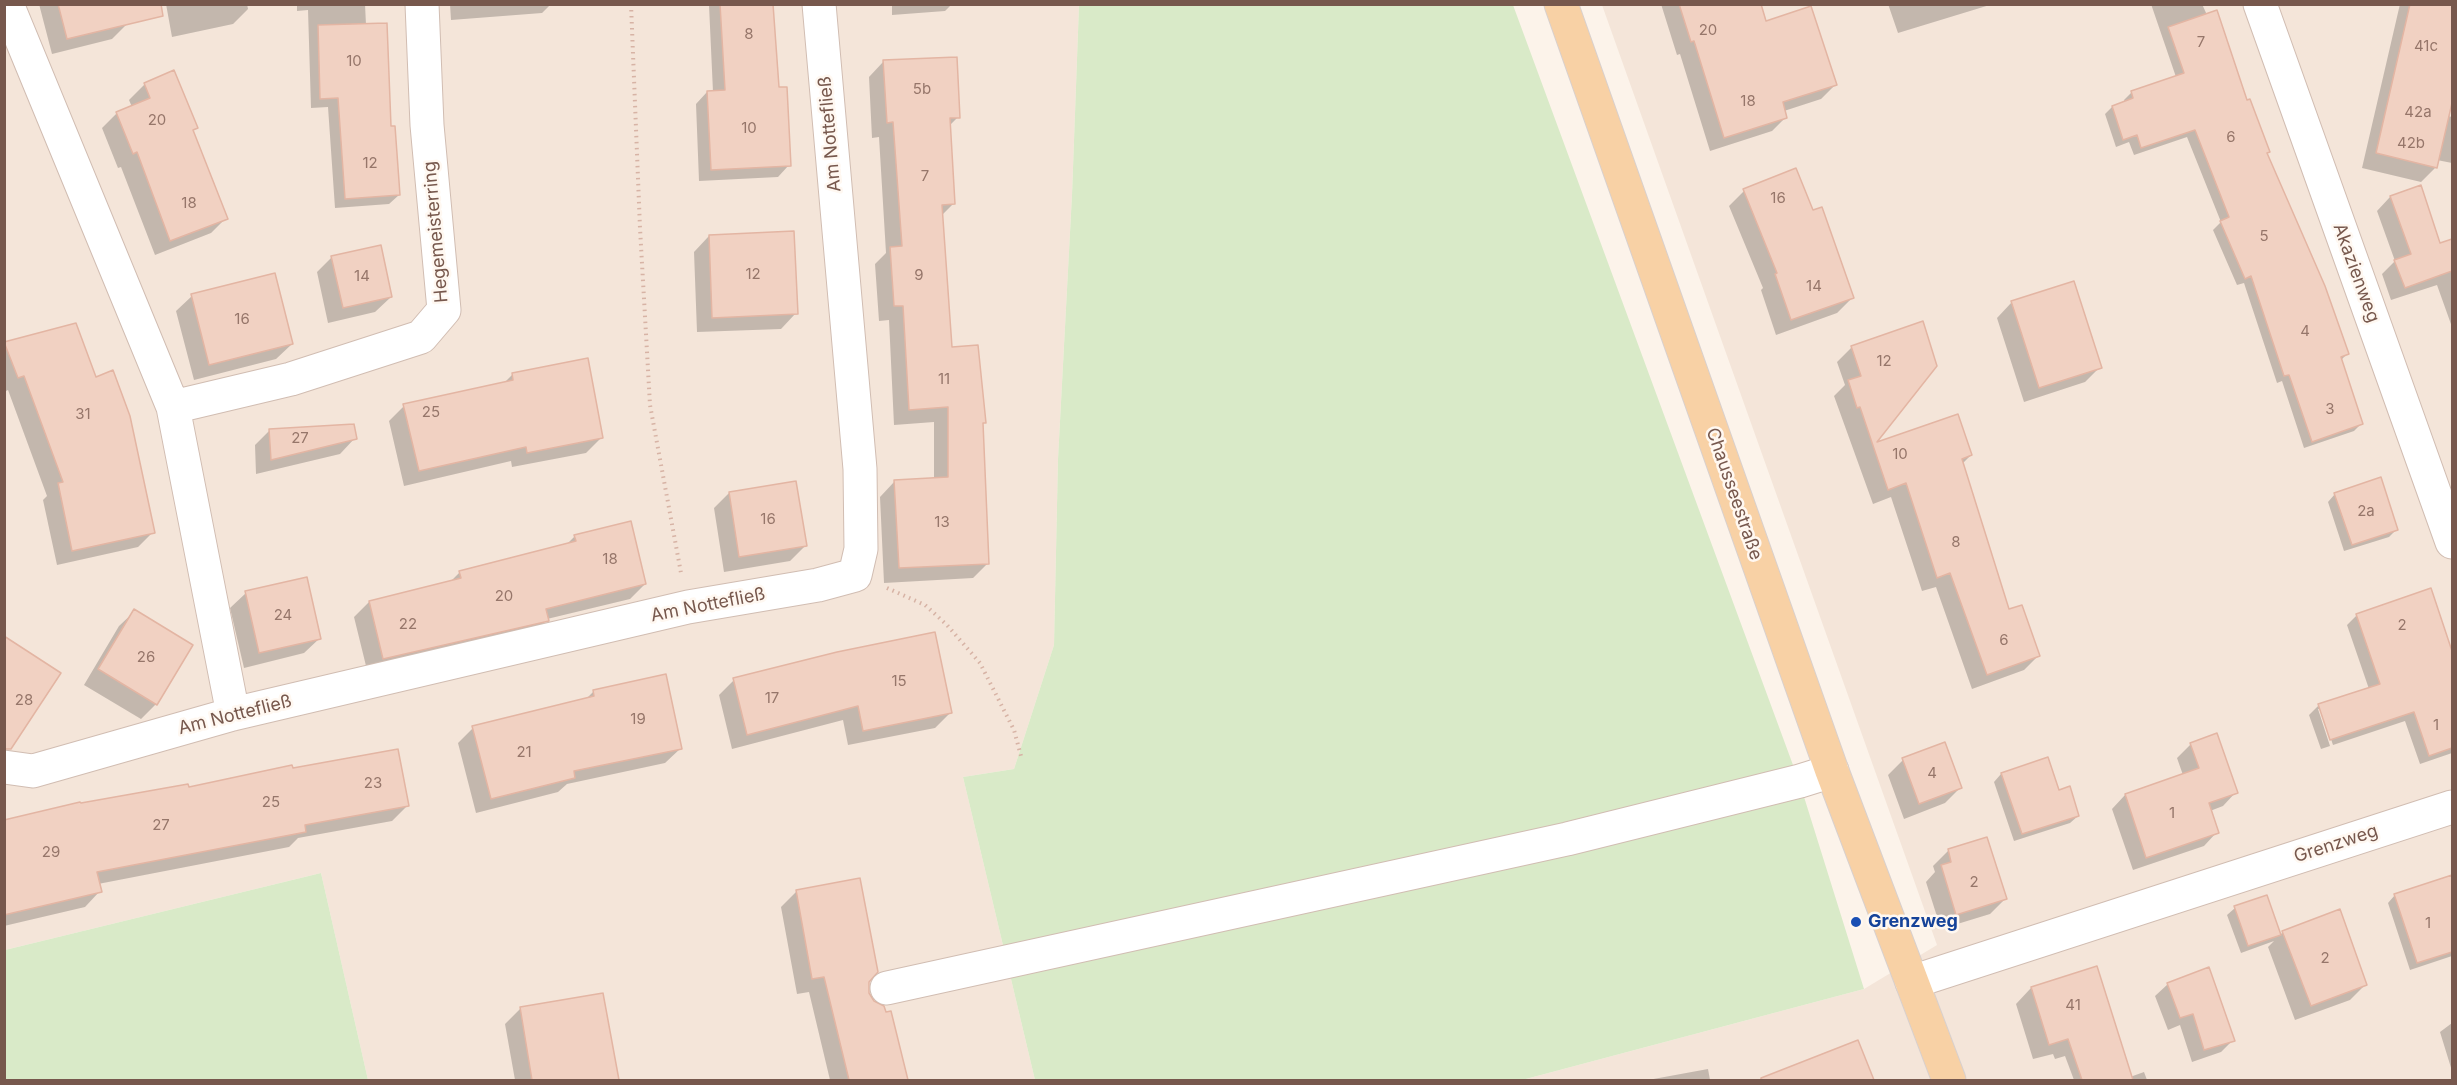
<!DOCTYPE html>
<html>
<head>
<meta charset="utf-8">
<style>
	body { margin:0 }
	#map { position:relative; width:2457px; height:1085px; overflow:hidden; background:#fcf3ea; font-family:Inter,sans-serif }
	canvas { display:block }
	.frame { position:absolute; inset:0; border:6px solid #77584d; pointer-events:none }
</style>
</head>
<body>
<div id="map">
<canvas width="2457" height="1085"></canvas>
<div class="frame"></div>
</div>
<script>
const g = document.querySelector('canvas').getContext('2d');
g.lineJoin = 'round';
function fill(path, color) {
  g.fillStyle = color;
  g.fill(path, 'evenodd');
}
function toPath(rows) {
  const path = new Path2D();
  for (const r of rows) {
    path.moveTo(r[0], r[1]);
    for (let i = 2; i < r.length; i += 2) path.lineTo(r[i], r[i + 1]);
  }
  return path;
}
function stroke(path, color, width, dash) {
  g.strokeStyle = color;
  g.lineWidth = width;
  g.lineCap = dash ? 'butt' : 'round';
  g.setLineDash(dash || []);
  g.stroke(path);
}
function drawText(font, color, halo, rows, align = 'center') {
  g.font = font + ' Inter,sans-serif';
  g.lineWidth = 5;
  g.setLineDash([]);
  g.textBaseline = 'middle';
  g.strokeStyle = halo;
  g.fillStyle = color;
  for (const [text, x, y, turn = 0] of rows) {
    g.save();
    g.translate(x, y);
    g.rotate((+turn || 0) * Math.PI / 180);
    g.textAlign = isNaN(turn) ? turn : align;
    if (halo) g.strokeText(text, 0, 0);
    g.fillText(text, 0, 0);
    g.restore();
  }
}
const residential = toPath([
	[5,5,1079,5,1072,195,1058,459,1054,645,1014,769,963,777,1035,1080,368,1080,321,873,5,950],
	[1602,5,2452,5,2452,1080,1522,1080,1864,989,1937,945]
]);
const green = toPath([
	[1079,5,1513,5,1800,784,1864,989,1522,1080,1035,1080,963,777,1014,769,1054,645,1058,459,1072,195],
	[321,873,368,1080,5,1080,5,950]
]);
const shadow = toPath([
	[39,4,123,4,128,23,112,39,52,54],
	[166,4,247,4,248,9,233,24,172,37],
	[297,4,365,4,366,25,389,128,399,195,389,204,335,208,328,107,311,108,308,10,297,11],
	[450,4,551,4,542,13,451,20],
	[772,4,778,89,789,165,778,177,699,181,696,104,707,92,713,92,709,5],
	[892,4,952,4,945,11,892,15],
	[1661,4,1760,4,1765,22,1835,85,1821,99,1784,111,1786,117,1772,131,1710,151,1680,54,1677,55],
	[1888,4,1993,4,1898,33],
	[2151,4,2202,4,2269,152,2266,154,2347,354,2340,361,2362,423,2354,431,2304,448,2282,381,2277,383,2244,283,2237,285,2213,230,2221,222,2187,137,2134,155,2129,142,2116,147,2105,114,2112,107,2125,103,2124,100,2132,92,2176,77],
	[2400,4,2452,4,2452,68,2444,100,2448,116,2452,117,2452,163,2437,160,2436,167,2421,182,2362,168],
	[884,61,958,117,949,126,953,204,941,216,951,349,984,423,981,426,988,563,973,578,884,583,880,497,895,481,934,479,934,422,894,425,889,320,879,321,875,264,886,253,879,137,872,138,869,77],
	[174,72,196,127,192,131,226,218,211,233,155,255,121,167,118,168,102,128,117,113,132,107,129,100,145,84],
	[2420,187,2440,245,2452,240,2452,327,2437,285,2391,300,2382,274,2395,261,2377,211,2390,197],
	[1744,191,1812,212,1852,298,1837,313,1776,335,1761,290,1763,288,1729,206],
	[709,236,796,313,781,329,697,332,694,252],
	[332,257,391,297,375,312,328,323,317,272],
	[192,296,292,344,276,359,194,380,176,311],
	[2012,302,2100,367,2085,382,2024,402,1997,318],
	[1922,323,1936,365,1872,445,1957,416,1971,455,1962,464,2008,611,2038,656,2024,670,1972,689,1936,587,1922,591,1891,497,1873,504,1834,396,1845,385,1837,362,1851,348],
	[75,325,153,532,138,547,57,565,43,500,47,496,8,390,4,392,4,343],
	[586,360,602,437,586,453,512,467,511,461,404,486,389,421,404,406,504,383,512,375],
	[270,430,355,438,340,454,256,474,255,445],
	[729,493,805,546,790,561,724,572,714,508],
	[2335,494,2397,529,2389,537,2344,551,2328,502],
	[575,536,645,584,630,599,547,619,532,635,368,674,354,617,369,602,450,582,460,572,566,545],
	[2430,590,2452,656,2452,753,2420,764,2405,721,2333,745,2321,709,2318,709,2330,746,2321,749,2309,715,2319,705,2369,689,2347,625,2357,615],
	[246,593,320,638,304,653,244,668,230,608],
	[135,611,156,704,141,719,84,685,119,626],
	[734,680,950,713,935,728,848,745,843,720,732,749,719,695],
	[594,691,681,748,665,763,567,784,558,792,476,813,458,743,473,728,585,700],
	[2191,744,2236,792,2223,806,2210,811,2217,832,2204,846,2133,870,2112,809,2125,795,2183,775,2177,758],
	[2047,759,2058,792,2078,816,2070,823,2014,841,1994,782,2001,774],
	[1903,760,1961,787,1945,803,1904,819,1888,775],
	[292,770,407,806,392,821,298,838,289,847,98,884,100,891,85,907,4,926,4,821],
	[1949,850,2005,899,1990,914,1941,929,1926,882,1935,872,1933,866],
	[2452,876,2452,956,2410,970,2388,903,2395,895],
	[797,891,867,993,884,1014,890,1013,906,1080,830,1080,809,992,797,994,781,907],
	[2235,908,2280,935,2283,932,2366,984,2350,1000,2295,1020,2268,947,2274,941,2241,953,2227,915],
	[2168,984,2233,1040,2221,1052,2192,1062,2180,1025,2168,1030,2155,996],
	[2031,988,2130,1077,2144,1072,2147,1080,2074,1080,2065,1056,2055,1059,2053,1054,2033,1059,2016,1004],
	[602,995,617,1080,515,1080,505,1024,520,1009],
	[2452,1023,2452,1071,2440,1032],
	[1857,1042,1872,1080,1791,1080,1790,1078],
	[1708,1069,1710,1080,1648,1080]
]);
const building = toPath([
	[58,4,161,4,163,16,67,39,58,4],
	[720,4,773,4,779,87,787,87,791,166,711,170,707,91,725,90,720,4],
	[1679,4,1761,4,1766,21,1811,6,1837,85,1783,102,1787,118,1724,138,1694,41,1691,42,1679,4],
	[2410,4,2452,4,2452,103,2437,168,2376,153,2410,4],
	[2217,10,2247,100,2250,99,2270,152,2267,153,2325,286,2349,354,2341,357,2363,424,2312,442,2289,375,2284,376,2251,276,2245,279,2220,221,2229,217,2195,130,2141,148,2137,135,2123,140,2112,106,2133,98,2131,91,2184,73,2168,27,2217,10],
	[387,23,391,126,395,126,400,195,345,199,338,98,320,99,318,25,387,23],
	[957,57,960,118,950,118,955,204,942,205,952,347,978,345,986,423,983,423,989,564,899,568,894,480,948,477,948,407,909,410,903,306,894,306,890,247,902,246,893,122,887,123,883,60,957,57],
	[174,70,198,128,193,130,228,219,170,241,137,152,133,154,116,112,150,98,144,83,174,70],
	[1796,168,1813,210,1822,207,1854,298,1791,320,1775,274,1777,273,1743,189,1796,168],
	[2421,185,2440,243,2452,239,2452,271,2405,288,2394,260,2411,254,2390,196,2421,185],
	[794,231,798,314,712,318,709,235,794,231],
	[381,245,392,297,343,308,331,256,381,245],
	[275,273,293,344,209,365,191,294,275,273],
	[2074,281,2102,368,2039,388,2011,301,2074,281],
	[1923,321,1937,366,1877,442,1958,414,1972,455,1962,459,2009,609,2022,605,2040,656,1987,675,1950,573,1937,578,1906,483,1888,490,1860,407,1857,408,1848,380,1861,376,1851,346,1923,321],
	[76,323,96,377,113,370,130,416,155,533,72,551,58,483,63,482,24,376,18,378,4,342,76,323],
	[588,358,603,438,527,453,526,447,419,471,403,404,513,380,512,373,588,358],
	[354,424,357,439,271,460,269,429,354,424],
	[2381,477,2398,530,2352,545,2334,493,2381,477],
	[796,481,807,546,739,557,729,492,796,481],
	[631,521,646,584,546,609,549,621,383,659,369,601,461,578,459,571,576,541,574,535,631,521],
	[307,577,321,639,259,653,245,591,307,577],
	[2431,588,2452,651,2452,748,2429,756,2414,712,2330,740,2318,704,2380,684,2356,614,2431,588],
	[134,609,193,645,157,705,98,669,134,609],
	[935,632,952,713,863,731,858,706,747,735,733,678,837,652,935,632],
	[4,636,61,673,11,749,4,749,4,636],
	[666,674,682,749,574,771,575,778,491,799,472,726,594,696,593,690,666,674],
	[2217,733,2238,793,2209,803,2219,833,2146,858,2125,794,2199,768,2190,743,2217,733],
	[1945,742,1962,788,1919,804,1902,758,1945,742],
	[398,749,409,806,305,825,306,832,97,872,102,892,4,915,4,820,80,802,81,803,188,784,189,787,292,765,293,768,398,749],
	[2048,757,2059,790,2070,786,2079,816,2022,834,2001,773,2048,757],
	[1987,837,2007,899,1956,915,1941,865,1951,862,1948,849,1987,837],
	[2452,875,2452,952,2417,963,2394,894,2452,875],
	[860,878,878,972,869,982,869,993,874,1001,884,1006,886,1012,891,1011,908,1080,849,1080,824,977,812,979,796,890,860,878],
	[2267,895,2281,935,2248,946,2234,906,2267,895],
	[2340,909,2367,985,2311,1006,2282,931,2340,909],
	[2097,966,2133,1080,2082,1080,2068,1039,2049,1045,2031,987,2097,966],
	[2209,967,2235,1041,2204,1050,2193,1014,2180,1018,2167,983,2209,967],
	[603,993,619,1080,532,1080,520,1007,603,993],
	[1858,1040,1874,1080,1761,1080,1761,1078,1858,1040]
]);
const path = toPath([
	[631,4,640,228,650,405,681,573],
	[887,588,925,605,947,625,980,663,1014,730,1021,756]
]);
const minor = toPath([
	[7,4,173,407,291,379,421,337,444,310,427,125,422,4],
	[2260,4,2452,542],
	[173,407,233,714],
	[4,767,33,771,233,714,688,607,818,585,855,575,861,549,860,469,819,4],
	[1912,982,2452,807],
	[887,988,1567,839,1800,781,1832,771]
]);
const major = toPath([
	[1561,4,1832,771,1949,1080]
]);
const markers = [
	[1856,922,6,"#1a4fb4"]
];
const numberNames = [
	["20",1708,30],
	["8",749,34],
	["7",2201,42],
	["41c",2426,46],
	["10",354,61],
	["5b",922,89],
	["18",1748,101],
	["42a",2418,112],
	["20",157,120],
	["10",749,128],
	["6",2231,137],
	["42b",2411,143],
	["12",370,163],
	["7",925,176],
	["16",1778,198],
	["18",189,203],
	["5",2264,236],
	["12",753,274],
	["9",919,275],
	["14",362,276],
	["14",1814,286],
	["16",242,319],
	["4",2305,331],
	["12",1884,361],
	["11",944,379],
	["3",2330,409],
	["25",431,412],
	["31",83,414],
	["27",300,438],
	["10",1900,454],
	["2a",2366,511],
	["16",768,519],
	["13",942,522],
	["8",1956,542],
	["18",610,559],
	["20",504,596],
	["24",283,615],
	["22",408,624],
	["2",2402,625],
	["6",2004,640],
	["26",146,657],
	["15",899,681],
	["17",772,698],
	["28",24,700],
	["19",638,719],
	["1",2436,725],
	["21",524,752],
	["4",1932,773],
	["23",373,783],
	["25",271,802],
	["1",2172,813],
	["27",161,825],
	["29",51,852],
	["2",1974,882],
	["1",2428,923],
	["2",2325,958],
	["41",2073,1005]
];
const streetNames = [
	["Am Nottefließ",830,134,-95],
	["Hegemeisterring",436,232,-95],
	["Akazienweg",2356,273,70],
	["Chausseestraße",1734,494,71],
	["Am Nottefließ",708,605,-11],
	["Am Nottefließ",235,715,-14],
	["Grenzweg",2336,844,-18]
];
const transitNames = [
	["Grenzweg",1868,922]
];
fill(residential, '#f4e5d9');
fill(green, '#d9eac8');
fill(shadow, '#0003');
fill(building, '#f1d1c2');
stroke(building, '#e3b5a3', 1.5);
stroke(minor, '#d1bdb2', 35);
stroke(major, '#d9d0cd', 35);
stroke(path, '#d7b3a5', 4, [1.5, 4.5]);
stroke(minor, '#fff', 33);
stroke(major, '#f8d1a5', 33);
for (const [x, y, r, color] of markers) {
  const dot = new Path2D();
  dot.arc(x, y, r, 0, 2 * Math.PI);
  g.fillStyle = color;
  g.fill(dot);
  stroke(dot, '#fff8f1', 2);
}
drawText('15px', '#96766a', null, numberNames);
drawText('18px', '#77584d', '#fff8f1', streetNames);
drawText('bold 18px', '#164399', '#fff8f1', transitNames, 'left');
</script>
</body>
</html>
